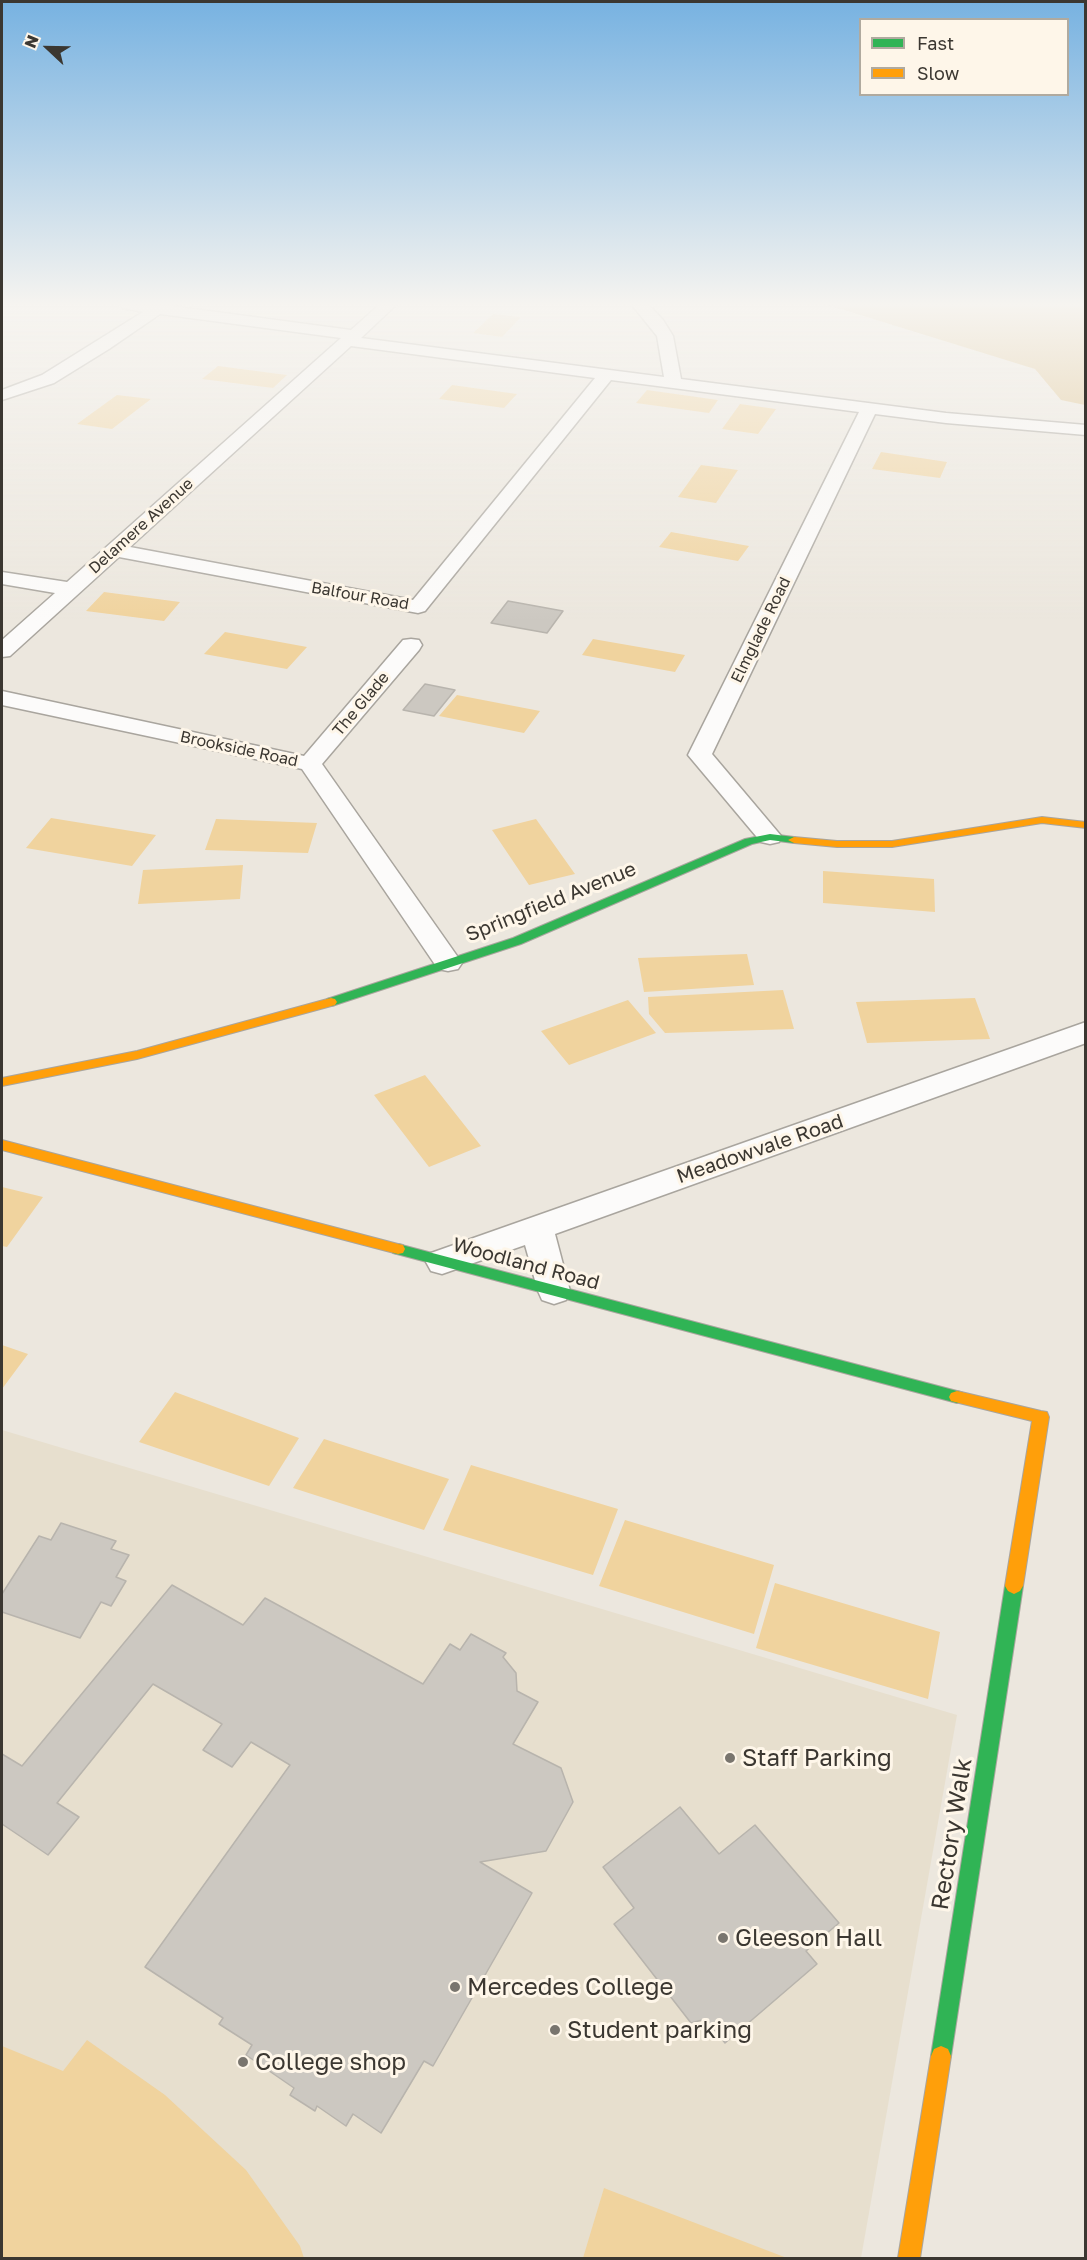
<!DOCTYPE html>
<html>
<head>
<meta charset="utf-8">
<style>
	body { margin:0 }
	#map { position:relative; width:1087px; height:2260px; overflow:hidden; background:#ece7de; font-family:"Golos Text",sans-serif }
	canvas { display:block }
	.frame { position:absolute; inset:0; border:3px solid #3b3731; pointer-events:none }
	.legend { position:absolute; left:859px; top:18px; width:210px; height:78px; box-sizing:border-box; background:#fef6e9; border:2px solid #b0aa9f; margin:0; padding:8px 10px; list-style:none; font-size:18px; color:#3b3731 }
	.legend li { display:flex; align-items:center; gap:12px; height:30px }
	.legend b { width:30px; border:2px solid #b0aa9f }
	.north { position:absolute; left:18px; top:18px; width:60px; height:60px; -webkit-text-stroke:4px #fef6e9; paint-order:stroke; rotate:292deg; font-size:16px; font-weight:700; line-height:24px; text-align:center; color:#3b3731 }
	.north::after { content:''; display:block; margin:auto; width:21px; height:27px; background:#3b3731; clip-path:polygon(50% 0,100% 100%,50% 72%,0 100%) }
</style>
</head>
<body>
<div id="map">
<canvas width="1087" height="2260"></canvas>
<div class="frame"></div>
<ul class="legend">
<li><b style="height:8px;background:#30b455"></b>Fast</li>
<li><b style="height:8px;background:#ff9f0a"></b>Slow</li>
</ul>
<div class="north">N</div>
</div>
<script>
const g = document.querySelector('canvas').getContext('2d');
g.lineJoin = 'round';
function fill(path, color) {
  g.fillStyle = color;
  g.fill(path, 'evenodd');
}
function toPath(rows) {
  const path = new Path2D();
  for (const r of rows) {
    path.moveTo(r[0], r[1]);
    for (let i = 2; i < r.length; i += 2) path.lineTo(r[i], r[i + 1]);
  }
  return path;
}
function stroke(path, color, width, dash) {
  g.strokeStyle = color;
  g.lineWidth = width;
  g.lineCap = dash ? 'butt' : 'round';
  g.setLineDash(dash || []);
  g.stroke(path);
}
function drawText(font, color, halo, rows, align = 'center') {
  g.font = font + ' "Golos Text",sans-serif';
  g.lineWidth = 6;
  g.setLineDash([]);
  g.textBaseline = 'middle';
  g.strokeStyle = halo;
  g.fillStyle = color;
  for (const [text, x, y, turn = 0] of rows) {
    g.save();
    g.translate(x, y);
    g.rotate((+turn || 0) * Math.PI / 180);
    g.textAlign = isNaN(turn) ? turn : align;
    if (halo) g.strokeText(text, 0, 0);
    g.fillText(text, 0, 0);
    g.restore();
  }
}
const built = toPath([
	[2,1430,957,1715,861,2258,2,2258]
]);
const green = toPath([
	[493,314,521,317,502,337,473,333],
	[218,366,287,375,273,388,202,379],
	[452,385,517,394,504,408,439,399],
	[647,390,718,400,709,413,636,403],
	[117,395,151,399,112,429,77,424],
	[740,404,776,409,758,434,722,429],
	[881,452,947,462,940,478,872,469],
	[701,465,738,470,716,503,678,497],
	[671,532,749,546,738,561,659,547],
	[104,592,180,602,164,621,86,611],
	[225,632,307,647,287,669,204,654],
	[593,639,685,655,675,672,582,655],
	[457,695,540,711,524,733,439,716],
	[51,818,156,835,132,866,26,848],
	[216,819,317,823,308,853,205,850],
	[536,819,575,874,529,885,492,830],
	[243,865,240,899,138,904,143,870],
	[823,871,934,879,935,912,823,903],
	[747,954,754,985,644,992,638,958],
	[783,990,794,1029,665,1033,649,1014,648,997],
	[975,998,990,1039,867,1043,856,1002],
	[628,1000,656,1033,569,1065,541,1031],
	[425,1075,481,1146,429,1167,374,1095],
	[2,1187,43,1197,7,1247,2,1246],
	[2,1345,28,1354,2,1389],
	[175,1392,299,1438,269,1486,139,1442],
	[324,1439,449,1479,424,1530,293,1488],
	[471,1465,618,1509,593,1575,443,1530],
	[625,1520,774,1565,754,1634,599,1586],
	[775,1583,940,1632,928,1699,756,1648],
	[87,2040,165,2095,246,2170,300,2246,304,2258,2,2258,2,2046,63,2071],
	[604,2188,609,2190,787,2258,583,2258]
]);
const forest = toPath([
	[828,305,1085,305,1085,405,1061,400,1035,369]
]);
const building = toPath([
	[508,601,563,611,547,633,491,623,508,601],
	[425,684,455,690,434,716,403,710,425,684],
	[61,1523,116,1541,111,1549,129,1555,116,1577,126,1581,111,1606,101,1602,80,1638,2,1612,2,1594,39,1536,51,1540,61,1523],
	[172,1585,243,1625,265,1598,423,1684,450,1644,460,1650,471,1634,506,1653,503,1657,516,1673,517,1691,538,1702,513,1744,561,1768,573,1802,546,1851,480,1862,532,1893,433,2066,424,2061,381,2133,353,2114,346,2126,317,2106,315,2111,290,2095,294,2088,246,2055,252,2045,219,2024,223,2018,145,1967,290,1765,251,1742,232,1767,203,1750,222,1724,153,1684,57,1803,79,1817,48,1855,2,1824,2,1754,22,1766,172,1585],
	[680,1807,719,1854,755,1825,839,1923,806,1951,817,1964,725,2043,706,2019,691,2023,614,1924,634,1908,603,1867,680,1807]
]);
const street = toPath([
	[120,305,164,305,351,330,379,305,396,305,361,338,664,377,657,336,632,305,649,305,663,320,673,336,681,379,946,413,1086,425,1086,435,946,423,875,414,712,754,782,837,779,842,770,844,761,842,688,755,859,412,611,380,425,611,418,613,119,557,10,656,2,657,2,640,55,593,2,584,2,572,67,582,341,338,160,314,109,349,54,383,2,400,2,390,42,375,143,312,123,308,120,305],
	[351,346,595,378,413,600,130,547,351,346],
	[411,639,419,640,422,645,419,650,322,764,462,963,458,969,448,971,438,969,302,769,2,705,2,691,304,756,403,640,411,639],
	[1086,1022,1086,1043,555,1234,570,1291,566,1300,554,1304,542,1300,538,1291,525,1245,442,1274,431,1271,426,1262,431,1253,1086,1022]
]);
const fast = toPath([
	[770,834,794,837,800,840,794,843,770,840,752,844,521,944,335,1005,331,1006,325,1002,327,999,513,938,745,839,770,834],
	[398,1244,957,1391,963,1393,965,1397,963,1401,957,1403,393,1253,391,1249,393,1245,398,1244],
	[1014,1578,1020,1581,1023,1586,951,2056,948,2063,941,2066,934,2063,931,2056,1005,1586,1008,1581,1014,1578]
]);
const slow = toPath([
	[1042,817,1086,822,1086,828,1042,823,892,847,837,847,794,843,788,840,794,837,837,841,892,841,1042,817],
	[331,998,335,999,337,1002,335,1005,137,1059,2,1086,2,1078,137,1051,331,998],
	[2,1140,398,1244,403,1245,405,1249,403,1253,398,1254,2,1150,2,1140],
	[957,1391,1041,1411,1047,1412,1049,1417,1023,1586,1020,1591,1014,1594,1008,1591,1005,1586,1032,1421,951,1401,949,1397,951,1393,957,1391],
	[941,2046,948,2049,951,2056,920,2258,898,2258,931,2056,934,2049,941,2046]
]);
const markers = [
	[730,1758,6,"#79756e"],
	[723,1938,6,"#79756e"],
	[455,1987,6,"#79756e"],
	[555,2030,6,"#79756e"],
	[243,2062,6,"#79756e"]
];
const farStreetnames = [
	["Delamere Avenue",141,526,-42],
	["Balfour Road",360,596,10],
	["Elmglade Road",761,630,-64],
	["The Glade",361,704,-50],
	["Brookside Road",239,749,12]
];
const streetNames = [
	["Springfield Avenue",551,902,-22],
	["Meadowvale Road",760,1149,-19],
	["Woodland Road",526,1264,15]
];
const nearPoinames = [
	["Staff Parking",742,1758],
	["Gleeson Hall",735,1938],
	["Mercedes College",467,1987],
	["Student parking",567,2030],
	["College shop",255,2062]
];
const nearStreetnames = [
	["Rectory Walk",952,1834,-81]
];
fill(built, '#e7dfce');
fill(green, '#f0d39e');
fill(forest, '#dcbe84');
fill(building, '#ccc8c1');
stroke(building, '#b8b4ad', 1.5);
stroke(street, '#a9a59e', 3);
stroke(fast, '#a9a59e', 2);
stroke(slow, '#a9a59e', 2);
fill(street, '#fcfbfa');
fill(fast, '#30b455');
fill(slow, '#ff9f0a');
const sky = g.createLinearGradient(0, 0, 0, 622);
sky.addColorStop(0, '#77b2e1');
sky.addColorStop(0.49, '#f6f4f0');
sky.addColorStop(1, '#f6f4f000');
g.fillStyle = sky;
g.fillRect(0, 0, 1087, 622);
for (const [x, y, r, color] of markers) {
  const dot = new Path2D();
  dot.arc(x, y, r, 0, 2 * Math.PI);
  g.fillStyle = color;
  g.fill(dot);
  stroke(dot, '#fef6e9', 2);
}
drawText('16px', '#3b3731', '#fef6e9', farStreetnames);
drawText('20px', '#3b3731', '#fef6e9', streetNames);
drawText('24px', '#3b3731', '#fef6e9', nearPoinames, 'left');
drawText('24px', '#3b3731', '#fef6e9', nearStreetnames);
</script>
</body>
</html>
